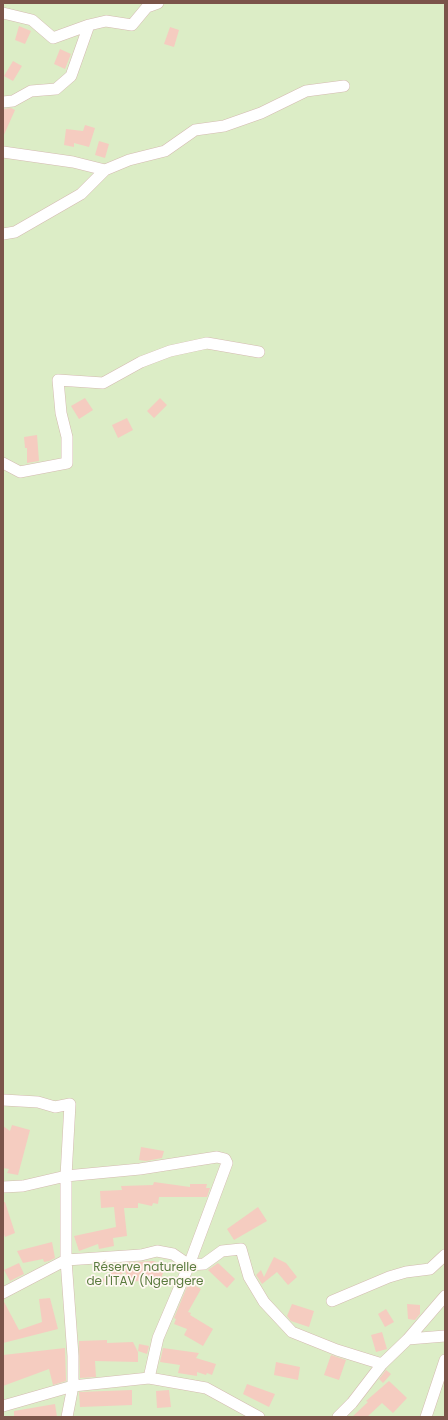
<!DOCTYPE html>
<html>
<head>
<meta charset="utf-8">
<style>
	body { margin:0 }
	#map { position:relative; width:448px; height:1420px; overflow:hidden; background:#fef3ea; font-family:Poppins,sans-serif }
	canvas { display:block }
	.frame { position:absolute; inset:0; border:4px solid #7b544a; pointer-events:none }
</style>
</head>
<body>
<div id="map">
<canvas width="448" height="1420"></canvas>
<div class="frame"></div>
</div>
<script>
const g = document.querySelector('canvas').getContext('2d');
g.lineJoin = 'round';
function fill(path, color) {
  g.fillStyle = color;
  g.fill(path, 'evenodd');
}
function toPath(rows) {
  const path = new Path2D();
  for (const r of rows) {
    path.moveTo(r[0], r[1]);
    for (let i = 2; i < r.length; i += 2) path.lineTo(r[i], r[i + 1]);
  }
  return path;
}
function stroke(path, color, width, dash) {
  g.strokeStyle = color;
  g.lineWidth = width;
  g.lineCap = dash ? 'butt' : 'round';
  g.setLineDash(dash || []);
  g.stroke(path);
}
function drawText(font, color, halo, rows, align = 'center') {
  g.font = font + ' Poppins,sans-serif';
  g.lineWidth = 3.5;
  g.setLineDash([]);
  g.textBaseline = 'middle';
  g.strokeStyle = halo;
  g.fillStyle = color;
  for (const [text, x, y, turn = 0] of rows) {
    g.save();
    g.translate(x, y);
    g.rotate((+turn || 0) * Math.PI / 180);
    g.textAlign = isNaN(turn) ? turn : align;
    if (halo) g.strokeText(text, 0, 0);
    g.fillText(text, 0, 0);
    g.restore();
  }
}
const green = toPath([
	[3,3,445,3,445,1417,3,1417]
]);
const building = toPath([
	[19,26,31,31,25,44,15,40],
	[170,27,179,30,174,47,164,44],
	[60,49,71,54,65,69,54,64],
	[13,61,22,66,13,81,4,76],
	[11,108,15,110,3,137,3,109],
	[85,125,95,128,89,147,74,143,74,147,64,145,66,129,83,131],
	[99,141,109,144,105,158,95,155],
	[85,398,93,410,79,419,71,406],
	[160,398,167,405,154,418,147,411],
	[127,418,133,430,118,438,112,425],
	[37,435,39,461,27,463,27,448,25,448,24,437],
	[12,1125,30,1130,18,1175,7,1173,9,1169,3,1168,3,1126,10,1131],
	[141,1147,164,1151,162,1158,146,1161,139,1160],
	[154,1182,190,1187,190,1184,207,1184,206,1188,210,1188,207,1197,159,1197,158,1204,153,1203,152,1206,138,1203,138,1208,124,1208,127,1236,113,1238,114,1246,99,1249,98,1244,79,1251,74,1236,116,1227,114,1207,101,1208,100,1191,122,1190,121,1186,153,1185],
	[3,1202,5,1202,15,1233,5,1237,3,1231],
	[258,1207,267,1221,234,1240,227,1229],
	[52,1242,55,1258,49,1261,44,1262,43,1259,23,1263,17,1251],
	[274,1257,286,1263,297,1277,288,1285,277,1272,262,1284,256,1275,261,1270,264,1277],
	[153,1261,166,1265,160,1281,139,1274,139,1281,127,1282,126,1272,104,1282,102,1280,121,1263],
	[19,1263,24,1274,10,1281,4,1270],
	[218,1263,235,1279,227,1288,208,1270],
	[189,1282,201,1289,188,1312,191,1313,190,1315,213,1329,203,1346,184,1335,187,1329,174,1324,176,1319,174,1318],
	[50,1298,58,1329,3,1343,3,1300,19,1330,42,1322,39,1299],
	[292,1304,314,1311,309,1327,291,1321,287,1316],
	[407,1304,420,1305,420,1314,415,1320,408,1319],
	[386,1309,394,1322,385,1327,378,1314],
	[382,1332,387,1349,376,1352,371,1335],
	[107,1340,107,1343,133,1342,138,1352,138,1362,95,1361,96,1377,80,1378,79,1341],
	[139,1344,149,1346,147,1354,138,1351],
	[65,1348,66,1381,53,1385,49,1369,3,1386,3,1355],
	[163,1348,199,1353,196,1358,216,1364,212,1375,207,1373,206,1375,197,1372,197,1376,178,1373,180,1365,160,1362],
	[331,1355,346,1360,339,1380,324,1375],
	[276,1362,300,1367,298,1380,274,1375],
	[386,1370,391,1374,383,1383,379,1379],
	[389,1381,407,1398,393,1413,382,1403,367,1417,352,1417,368,1402,366,1401],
	[247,1384,275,1394,269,1407,243,1394],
	[132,1390,132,1405,80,1407,79,1392],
	[169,1390,171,1407,157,1408,156,1391],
	[55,1404,57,1417,14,1417,14,1411]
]);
const street = toPath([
	[3,13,32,20,53,38,89,25],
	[3,102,13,101,31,91,56,89,71,76,89,25,106,21,132,25,147,7,158,3],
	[3,152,73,162,105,170,129,160,165,151,195,130,224,126,261,113,306,91,344,86],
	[3,234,15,232,81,194,105,170],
	[3,463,20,472,67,463,67,437,61,413,58,380,103,383,141,362,170,351,207,343,259,352],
	[3,1100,38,1102,55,1107,70,1104,66,1176,66,1260,73,1356,73,1386,67,1417],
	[3,1187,23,1186,66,1176,140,1169,217,1157,225,1159,227,1163,189,1265,158,1338,149,1378],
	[3,1293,66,1260,141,1255,157,1251,173,1254,189,1265,204,1264,222,1251,241,1249,249,1277,264,1302,292,1332,337,1350,382,1364],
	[332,1301,389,1277,406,1272,430,1269,445,1255],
	[408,1339,445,1296],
	[3,1406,73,1386,149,1378,206,1388,259,1417],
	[338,1417,352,1403,382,1364,408,1339,445,1336],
	[426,1417,445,1360]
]);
const parkNames = [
	["Réserve naturelle",145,1268],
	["de l'ITAV (Ngengere",145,1282]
];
fill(green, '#dcedc6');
fill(building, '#f5ccc0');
stroke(street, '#d4bbb1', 12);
stroke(street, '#fff', 11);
drawText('12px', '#5a7b3e', '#fff8f2', parkNames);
</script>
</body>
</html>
